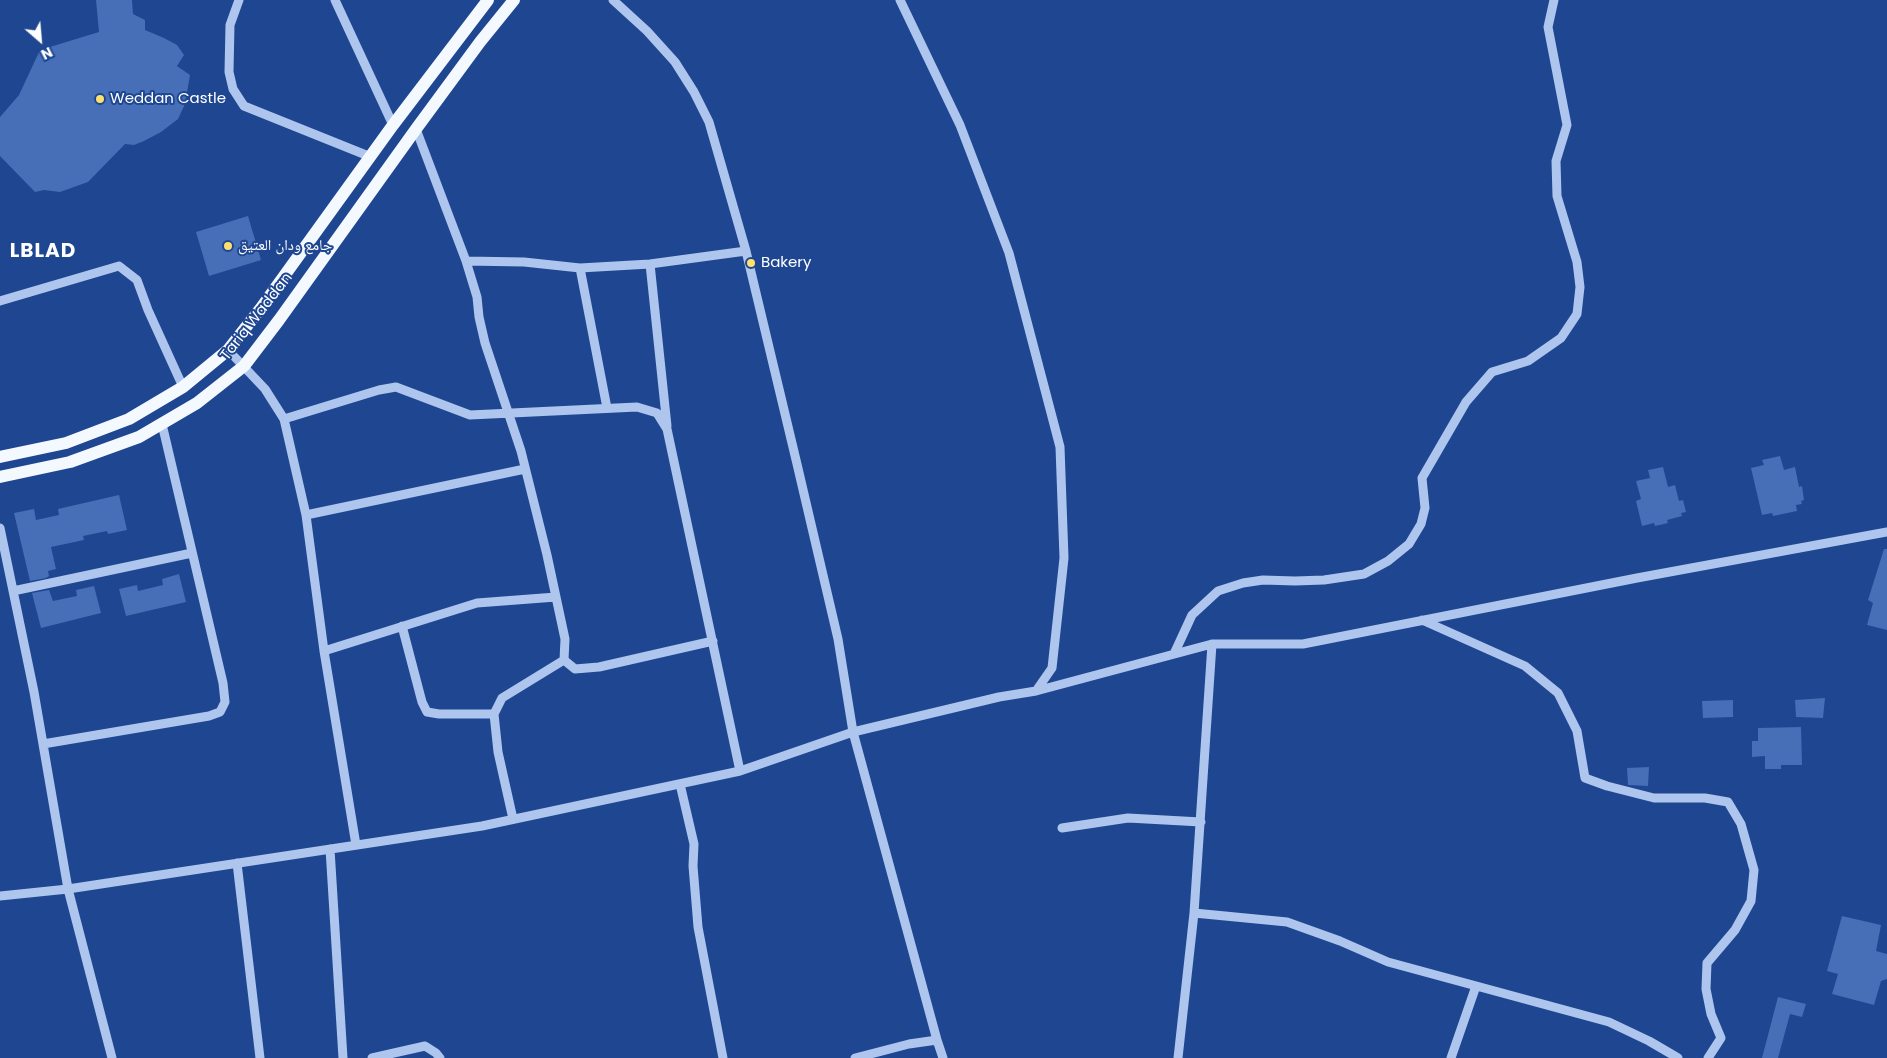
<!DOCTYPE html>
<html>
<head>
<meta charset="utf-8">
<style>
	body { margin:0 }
	#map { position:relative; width:1887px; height:1058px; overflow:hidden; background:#1e4691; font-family:Poppins,sans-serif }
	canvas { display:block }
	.north { position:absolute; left:15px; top:15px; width:50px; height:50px; -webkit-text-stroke:4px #1e4691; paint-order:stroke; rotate:153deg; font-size:14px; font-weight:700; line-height:20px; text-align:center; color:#fff }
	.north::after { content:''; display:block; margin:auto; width:18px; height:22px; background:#fff; clip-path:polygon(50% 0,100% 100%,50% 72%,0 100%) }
</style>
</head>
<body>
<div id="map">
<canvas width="1887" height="1058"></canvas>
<div class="north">N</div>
</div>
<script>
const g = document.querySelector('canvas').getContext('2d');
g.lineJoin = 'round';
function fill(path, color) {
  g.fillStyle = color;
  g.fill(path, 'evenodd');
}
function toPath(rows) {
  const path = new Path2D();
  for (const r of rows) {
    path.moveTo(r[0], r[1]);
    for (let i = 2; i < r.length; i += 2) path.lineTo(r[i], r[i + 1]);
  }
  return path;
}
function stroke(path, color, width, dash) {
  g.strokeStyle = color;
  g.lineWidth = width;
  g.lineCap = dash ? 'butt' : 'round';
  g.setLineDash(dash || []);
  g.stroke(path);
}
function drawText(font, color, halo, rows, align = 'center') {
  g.font = font + ' Poppins,"Noto Naskh Arabic",sans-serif';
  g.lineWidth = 4;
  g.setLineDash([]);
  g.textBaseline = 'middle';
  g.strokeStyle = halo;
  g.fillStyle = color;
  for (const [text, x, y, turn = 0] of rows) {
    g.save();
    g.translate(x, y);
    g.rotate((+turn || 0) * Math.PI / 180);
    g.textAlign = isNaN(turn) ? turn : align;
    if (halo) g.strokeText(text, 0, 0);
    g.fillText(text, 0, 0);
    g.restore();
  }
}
const building = toPath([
	[96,0,132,0,133,14,145,20,145,30,164,38,177,45,184,55,177,66,190,75,185,104,178,119,161,132,144,141,134,145,125,144,88,182,60,192,44,190,35,192,0,156,0,117,19,95,40,50,99,32],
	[248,216,261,260,209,276,196,232],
	[1780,456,1784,470,1795,467,1799,487,1802,486,1804,500,1801,501,1802,504,1796,505,1797,511,1773,516,1772,513,1762,515,1751,468,1764,465,1762,460],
	[1663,467,1668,487,1675,485,1679,501,1683,500,1686,512,1681,513,1682,516,1667,520,1668,523,1655,526,1654,523,1642,526,1636,501,1641,499,1636,481,1650,478,1648,470],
	[119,495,127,530,108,534,107,531,83,536,84,540,51,547,56,569,48,571,49,576,46,578,30,581,14,513,34,509,36,520,59,515,58,509],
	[1884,549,1887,549,1887,630,1867,625,1873,603,1868,600],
	[179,574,186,602,126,616,119,589,137,585,138,591,163,585,162,579],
	[94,586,101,613,41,628,32,593,49,590,53,601,77,596,76,590],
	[1825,698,1823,718,1796,717,1795,700],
	[1733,700,1733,717,1703,718,1702,701],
	[1801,727,1802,765,1781,765,1781,769,1765,769,1765,756,1752,757,1752,741,1758,741,1758,728],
	[1649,767,1648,786,1628,785,1627,768],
	[1842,916,1881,925,1876,951,1887,954,1887,979,1881,981,1874,1005,1832,994,1838,974,1827,971],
	[1778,997,1806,1004,1802,1017,1790,1014,1778,1058,1762,1058]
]);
const minor = toPath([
	[239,0,230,25,229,72,233,89,244,106,371,157],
	[335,0,393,125],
	[613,0,647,31,675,62,694,92,709,122,746,251,797,464,838,639,853,732,937,1040,943,1058],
	[900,0,960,125,1009,253,1060,447,1064,558,1052,668,1036,691],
	[416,129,466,261,477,297,479,317,485,343,521,451,547,555,565,639,564,660,502,698,494,714,498,752,513,819],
	[466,261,524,262,580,268,650,264,746,251],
	[650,264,667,426],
	[580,268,607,408],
	[0,301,119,266,137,280,148,310,183,387],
	[228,350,265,389,284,419,306,515,324,651,356,845],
	[284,419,379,390,396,387,470,415,637,407,657,413,667,429,740,771],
	[306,515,525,469],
	[0,528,34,692,68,889,112,1058],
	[13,591,192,553],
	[1422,620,1525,666,1558,693,1577,731,1585,778,1607,786,1654,798,1705,798,1728,802,1741,824,1754,870,1751,901,1735,930,1707,963,1706,989,1711,1014,1721,1038,1708,1058],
	[402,626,422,702,427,712,439,714,494,714],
	[324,651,477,603,556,597],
	[1174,654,1192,615,1218,591,1243,583,1263,580,1295,581,1324,580,1364,574,1388,561,1409,544,1421,524,1425,508,1422,478,1466,402,1492,372,1528,361,1561,338,1577,314,1580,287,1577,262,1557,196,1556,161,1567,125,1548,27,1554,0],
	[564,660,575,669,599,667,713,641],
	[43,744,209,716,220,712,225,702,223,683,162,424],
	[680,784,694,844,693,866,698,927,723,1058],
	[1062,828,1128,818,1201,822],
	[330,849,343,1058],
	[237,863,260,1058],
	[0,896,68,889,482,826,740,771,853,732,999,697,1036,691,1212,644,1303,644,1637,578,1887,532],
	[1194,913,1287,922,1340,941,1388,962,1609,1022,1649,1041,1678,1058],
	[372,1058,425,1046,436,1053,440,1058],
	[855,1058,909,1044,937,1040],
	[1178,1058,1194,913,1212,644],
	[1451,1058,1476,986]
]);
const major = toPath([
	[0,457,66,443,129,419,183,387,228,350,261,308,393,125,488,0],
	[0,477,70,462,139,437,197,403,244,366,279,320,416,129,480,42,514,0]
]);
const markers = [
	[100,99,5,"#fde06d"],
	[228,246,5,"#fde06d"],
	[751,263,5,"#fde06d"]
];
const poiNames = [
	["Weddan Castle",110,99],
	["جامع ودان العتيق",238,246],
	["Bakery",761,263]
];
const streetNames = [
	["Tariq Waddan",257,317,-52]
];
const districtNames = [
	["LBLAD",43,252]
];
fill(building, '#466fb8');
stroke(minor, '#aec5ee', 9);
stroke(major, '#f4f8ff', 12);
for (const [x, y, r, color] of markers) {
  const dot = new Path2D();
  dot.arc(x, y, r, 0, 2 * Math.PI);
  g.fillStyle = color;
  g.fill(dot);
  stroke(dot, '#1e4691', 2);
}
drawText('15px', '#fff', '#1e4691', poiNames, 'left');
drawText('15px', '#fff', '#1e4691', streetNames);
g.letterSpacing = '1px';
drawText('bold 20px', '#fff', '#1e4691', districtNames);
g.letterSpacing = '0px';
</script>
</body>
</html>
